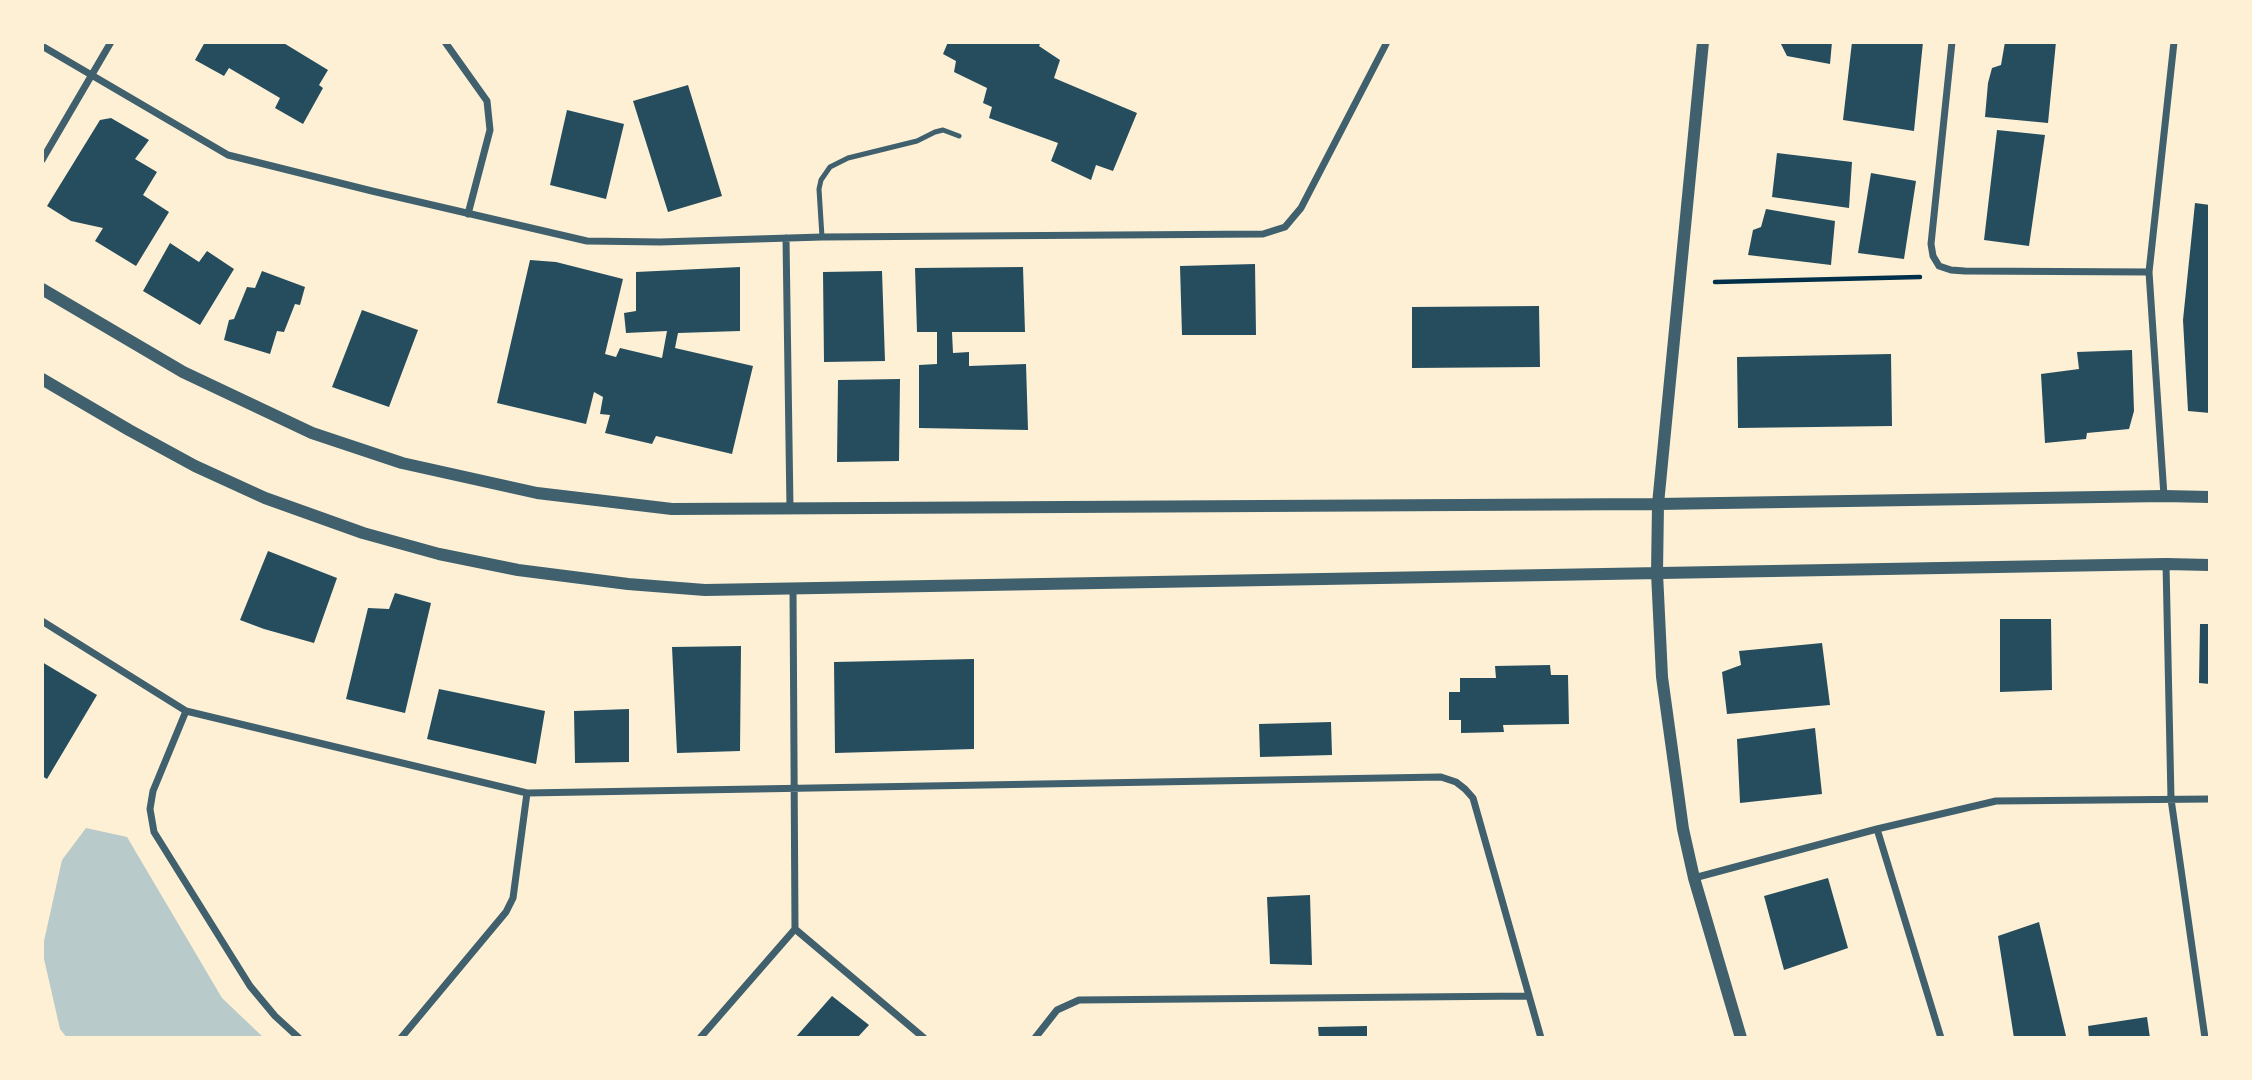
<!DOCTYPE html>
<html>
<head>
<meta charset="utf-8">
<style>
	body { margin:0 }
	#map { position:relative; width:2252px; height:1080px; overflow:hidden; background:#fdf0d5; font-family:Arial,sans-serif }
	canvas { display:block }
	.frame { position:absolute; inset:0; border:44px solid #fdf0d5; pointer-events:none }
</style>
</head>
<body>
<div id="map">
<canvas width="2252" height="1080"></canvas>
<div class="frame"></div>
</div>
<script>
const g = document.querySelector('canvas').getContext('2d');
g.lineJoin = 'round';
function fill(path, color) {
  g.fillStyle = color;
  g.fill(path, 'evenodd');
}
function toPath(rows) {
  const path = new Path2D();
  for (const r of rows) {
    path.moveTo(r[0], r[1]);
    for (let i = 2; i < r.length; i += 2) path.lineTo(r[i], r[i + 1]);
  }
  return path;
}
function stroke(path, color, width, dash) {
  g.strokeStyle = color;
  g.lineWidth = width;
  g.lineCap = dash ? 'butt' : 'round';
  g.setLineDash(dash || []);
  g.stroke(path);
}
const green = toPath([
	[86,828,127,837,222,998,264,1038,67,1038,60,1029,42,950,62,860]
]);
const building = toPath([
	[205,42,282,42,328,70,319,85,323,88,303,124,275,108,280,98,229,68,224,76,195,60],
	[948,42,1041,42,1039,46,1060,60,1054,78,1137,113,1113,171,1096,165,1091,180,1051,161,1058,143,989,118,992,107,983,103,987,88,954,72,956,61,943,54],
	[1780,42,1832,42,1830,64,1787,56],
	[1852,42,1923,42,1914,131,1843,120],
	[2005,42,2056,42,2048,123,1985,117,1988,83,1992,68,2001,65],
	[688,85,722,196,668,212,633,101],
	[567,110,624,124,606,199,550,185],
	[111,118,149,140,135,159,157,172,143,195,169,212,136,266,95,241,103,228,71,221,47,206,100,120],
	[1997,130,2045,135,2029,246,1984,240],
	[1777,153,1852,162,1849,208,1772,197],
	[1871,173,1916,181,1904,259,1858,253],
	[2195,203,2210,205,2210,413,2188,411,2183,320],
	[1766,209,1835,221,1831,265,1748,255,1753,230,1761,227],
	[170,243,199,262,207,251,234,269,200,325,143,291],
	[530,260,556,262,623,279,605,354,616,357,620,348,662,358,667,331,626,333,624,313,636,311,636,272,740,267,740,331,678,333,675,348,753,366,732,454,656,436,652,444,605,433,610,415,600,414,603,397,594,392,586,424,497,403],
	[1255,264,1256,335,1182,335,1180,266],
	[1023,267,1025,332,952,332,953,353,969,352,969,366,1026,364,1028,430,919,428,919,365,937,364,937,332,917,332,915,268],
	[262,271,305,287,300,305,295,304,284,332,277,331,270,354,224,340,229,320,234,319,247,287,255,288],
	[882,271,885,361,824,362,823,272],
	[1539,306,1540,367,1412,368,1412,307],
	[362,310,418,330,389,407,332,387],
	[2132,350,2134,411,2129,429,2087,433,2086,439,2045,443,2041,374,2079,369,2077,352],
	[1891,354,1892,426,1738,428,1737,357],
	[900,379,899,461,837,462,838,380],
	[268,551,337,578,314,643,264,629,240,620],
	[395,593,431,603,405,713,346,699,368,608,389,609],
	[2000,619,2051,619,2052,690,2000,692],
	[2200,624,2210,624,2210,684,2199,683],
	[1822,643,1830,705,1727,714,1722,672,1741,665,1739,651],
	[741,646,740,751,677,753,672,647],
	[974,659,974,749,835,753,834,662],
	[42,662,97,695,47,779,42,776],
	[1550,665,1551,675,1568,675,1569,724,1503,725,1504,732,1461,733,1461,720,1449,720,1449,692,1460,692,1460,678,1496,678,1495,666],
	[439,689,545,711,536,764,427,739],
	[629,709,629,762,575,763,574,711],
	[1331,722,1332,755,1260,757,1259,724],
	[1815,728,1822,794,1740,803,1737,739],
	[1828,878,1848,948,1784,970,1764,896],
	[1310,895,1312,965,1270,964,1267,897],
	[2039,922,2066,1036,2014,1038,1998,936],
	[832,996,869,1025,857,1038,795,1038],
	[2147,1017,2150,1038,2089,1038,2088,1026],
	[1367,1026,1367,1038,1319,1038,1318,1027]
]);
const path = toPath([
	[1715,282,1920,277]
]);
const service = toPath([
	[822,237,819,189,821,180,830,167,848,158,917,141,935,132,943,130,959,136]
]);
const minor = toPath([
	[445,42,487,101,490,130,468,214],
	[1952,42,1931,244,1933,256,1939,266,1951,270,1965,271,2149,272],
	[42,46,228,155,372,191,587,241,660,242,822,237,1263,234,1285,227,1301,208,1387,42],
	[42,160,111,42],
	[786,238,790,509],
	[2164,496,2149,272,2174,42],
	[2166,564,2171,799,2205,1038],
	[42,621,186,711,527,793,1441,777,1456,782,1465,789,1473,798,1541,1038],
	[186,711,153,791,150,809,154,832,250,986,275,1016,299,1038],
	[1877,829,1941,1038],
	[1694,878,1877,829,1996,801,2210,799],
	[795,929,924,1038],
	[401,1038,506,912,513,898,527,793],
	[700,1038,795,929,793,589],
	[1035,1038,1057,1010,1079,1000,1528,996]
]);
const tertiary = toPath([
	[1703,42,1658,504,1657,573,1662,677,1683,829,1694,878,1741,1038],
	[42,289,183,372,312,433,402,463,537,493,672,509,1658,504,2164,496,2210,497],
	[42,379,129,430,195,466,265,498,363,533,439,554,518,570,628,584,705,590,2166,564,2210,565]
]);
fill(green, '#b9caca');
fill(building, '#264d5e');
stroke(path, '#003049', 4.5);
stroke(service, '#3f606c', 5);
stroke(minor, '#3f606c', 7);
stroke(tertiary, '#3f606c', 12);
</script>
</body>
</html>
